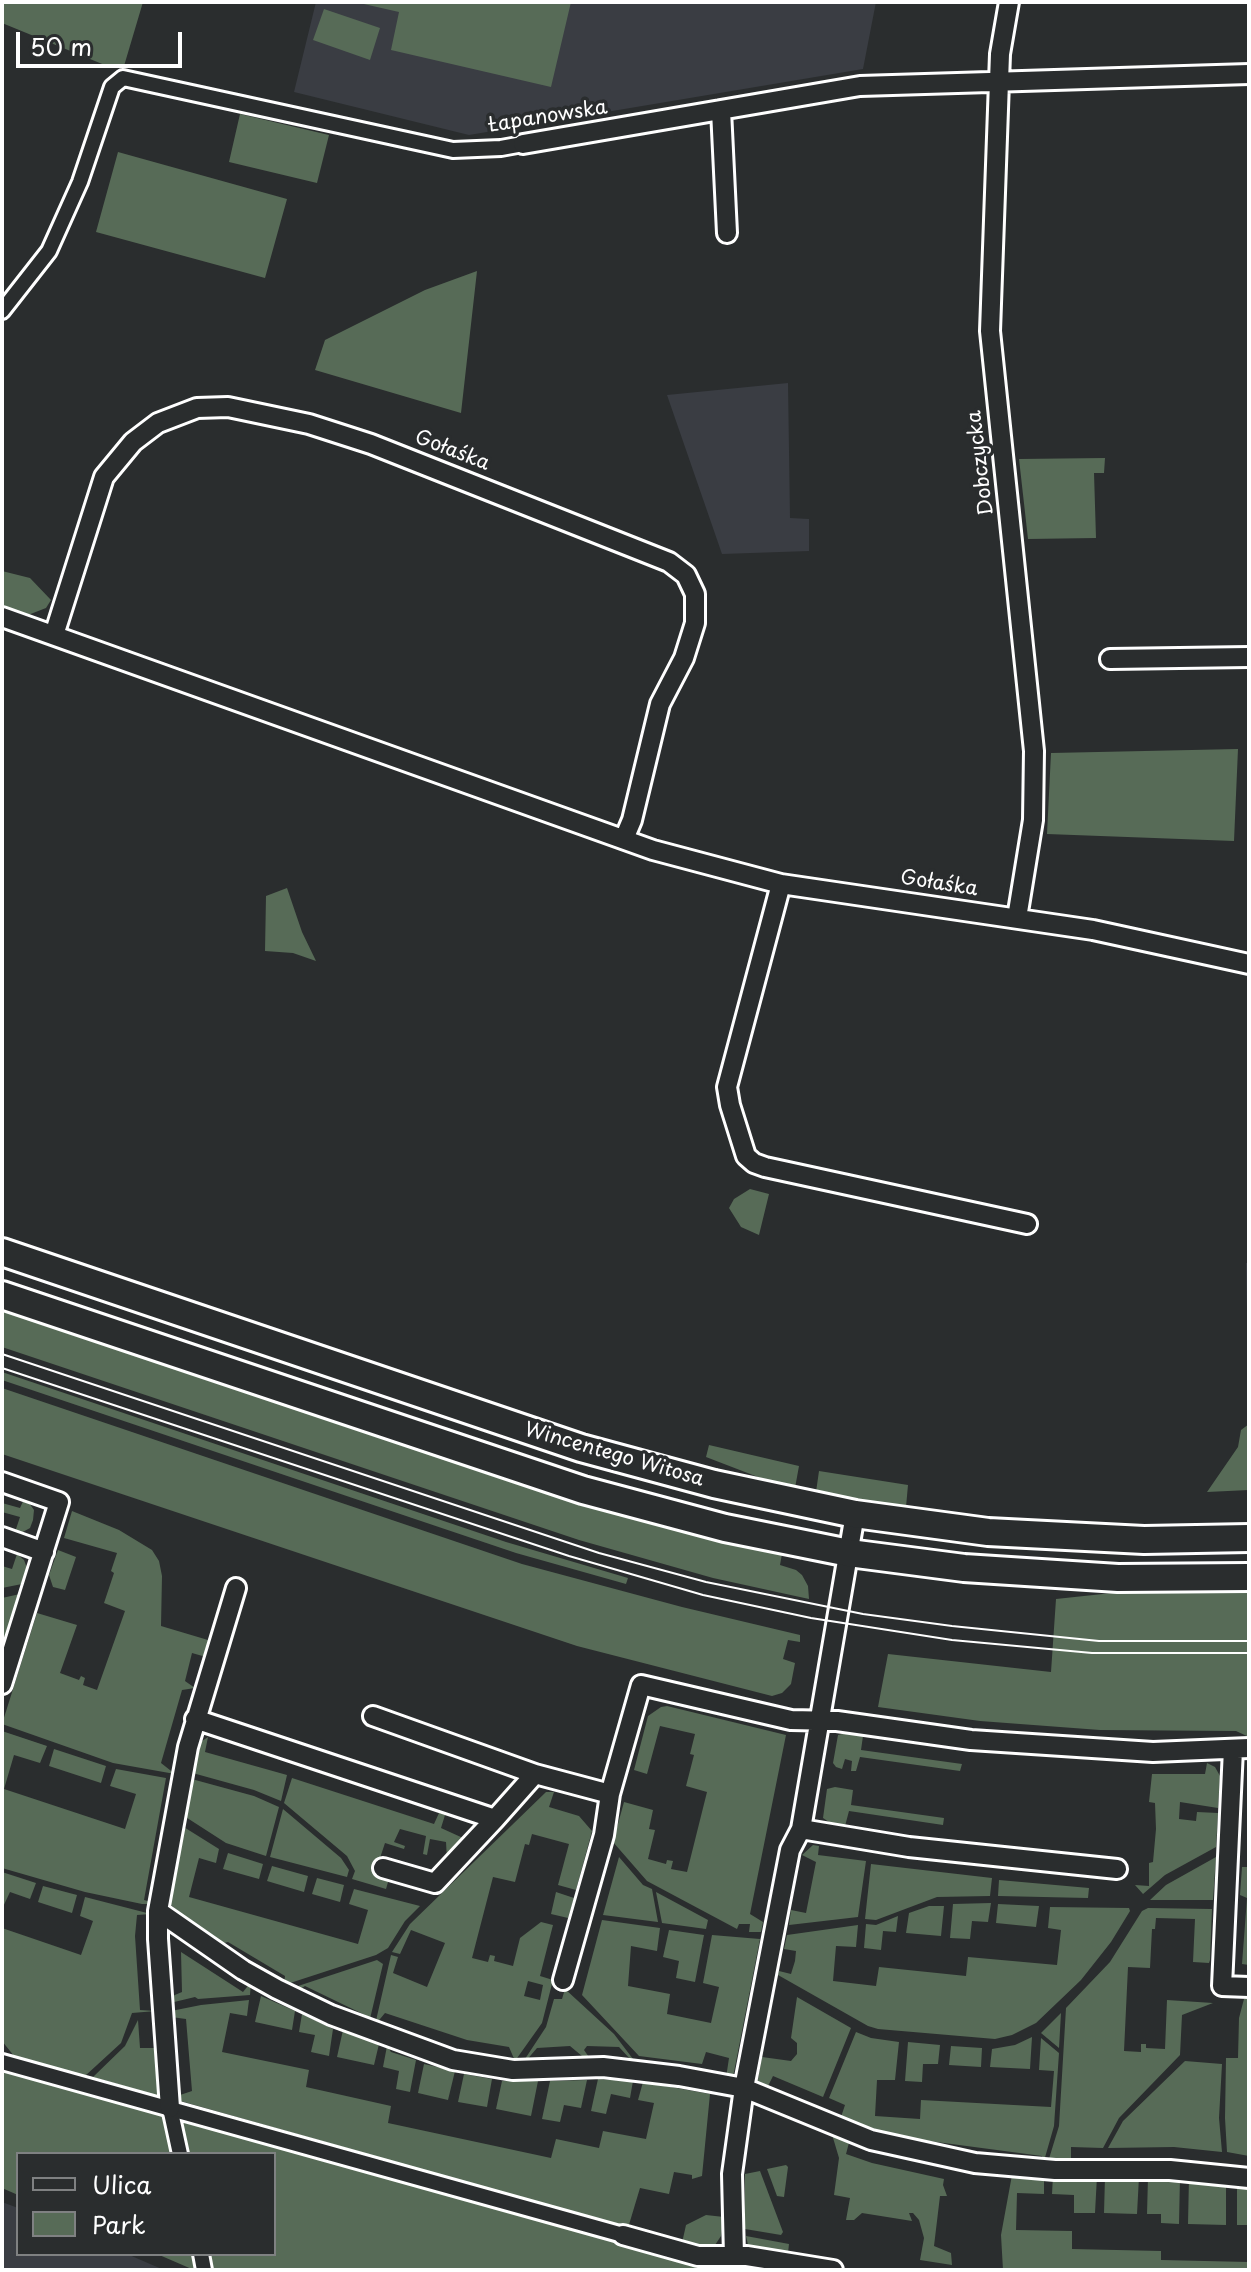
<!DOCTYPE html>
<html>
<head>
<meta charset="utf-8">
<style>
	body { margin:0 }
	#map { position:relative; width:1251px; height:2272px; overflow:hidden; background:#2a2d2e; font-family:"Playpen Sans",sans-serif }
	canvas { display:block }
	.frame { position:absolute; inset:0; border:4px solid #fff; pointer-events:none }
	.legend { position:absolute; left:16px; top:2152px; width:260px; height:104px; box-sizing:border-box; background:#2a2d2e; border:2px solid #7f8182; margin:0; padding:10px 14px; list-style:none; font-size:24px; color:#fff }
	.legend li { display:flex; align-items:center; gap:16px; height:40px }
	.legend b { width:40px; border:2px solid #7f8182 }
	.scale { position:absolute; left:16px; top:32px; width:166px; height:36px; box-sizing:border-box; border:4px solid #fff; border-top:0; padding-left:10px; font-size:24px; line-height:28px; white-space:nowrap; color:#fff; -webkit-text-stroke:6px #2a2d2e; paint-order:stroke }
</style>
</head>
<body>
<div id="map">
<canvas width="1251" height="2272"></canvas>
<div class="frame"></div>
<ul class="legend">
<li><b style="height:10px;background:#2a2d2e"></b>Ulica</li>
<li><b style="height:22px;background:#576b57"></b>Park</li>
</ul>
<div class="scale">50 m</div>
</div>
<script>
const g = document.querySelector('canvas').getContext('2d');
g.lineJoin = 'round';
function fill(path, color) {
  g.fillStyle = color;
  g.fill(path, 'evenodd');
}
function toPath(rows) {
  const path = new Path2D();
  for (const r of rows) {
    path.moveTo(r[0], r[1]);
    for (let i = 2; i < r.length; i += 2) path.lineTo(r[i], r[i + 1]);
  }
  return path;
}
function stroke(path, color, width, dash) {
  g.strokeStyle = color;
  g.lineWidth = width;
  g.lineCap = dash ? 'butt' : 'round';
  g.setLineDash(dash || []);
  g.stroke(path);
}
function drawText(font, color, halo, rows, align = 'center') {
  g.font = font + ' "Playpen Sans",sans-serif';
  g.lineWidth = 7;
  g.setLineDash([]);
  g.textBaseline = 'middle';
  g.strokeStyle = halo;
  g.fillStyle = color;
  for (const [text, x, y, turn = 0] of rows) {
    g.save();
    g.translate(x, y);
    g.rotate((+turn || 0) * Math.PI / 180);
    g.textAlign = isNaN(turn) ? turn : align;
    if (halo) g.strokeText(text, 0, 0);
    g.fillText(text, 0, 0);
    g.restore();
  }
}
const built = toPath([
	[316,2,876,2,863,69,469,135,294,92],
	[788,383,790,518,809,519,809,551,722,554,667,395],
	[1246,1263,1249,1263,1249,1407],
	[2,2202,18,2208,18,2254,127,2254,164,2270,2,2270]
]);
const green = toPath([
	[2,2,143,2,124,66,112,68,2,23],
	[355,2,571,2,551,87,391,50,399,12],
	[324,9,380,28,370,60,313,40],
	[240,114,329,135,317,183,229,162],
	[118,152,287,199,265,278,96,232],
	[477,271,461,413,315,370,325,340,425,290],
	[1105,458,1104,473,1094,473,1096,538,1028,539,1019,459],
	[2,571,30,578,51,600,46,608,28,615,2,607],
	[1238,749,1234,841,1047,834,1051,753],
	[287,888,302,932,316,961,293,953,265,951,266,896],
	[750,1189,769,1194,759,1235,741,1227,729,1208,734,1199],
	[2,1309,559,1497,656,1525,782,1554,780,1565,796,1570,802,1575,808,1586,809,1599,713,1578,579,1540,2,1347],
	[2,1372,506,1542,628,1578,626,1584,516,1553,2,1380],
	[2,1388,522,1564,682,1607,800,1635,800,1642,788,1640,783,1659,795,1663,791,1684,782,1693,772,1696,577,1646,2,1454],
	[1249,1424,1249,1490,1207,1492,1238,1447,1241,1430],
	[709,1445,799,1466,795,1488,771,1482,706,1457],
	[819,1471,908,1485,906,1507,816,1492],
	[25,1497,34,1510,33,1520,30,1528,21,1533,15,1532,20,1517,2,1512,2,1503,20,1508],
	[72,1511,119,1530,152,1550,159,1561,162,1576,161,1626,208,1640,211,1633,215,1633,206,1657,192,1653,185,1681,195,1688,182,1690,161,1763,175,1774,113,1763,2,1724,37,1613,77,1625,60,1673,79,1680,81,1676,85,1678,83,1685,97,1690,125,1611,104,1603,114,1573,111,1571,117,1553,64,1538],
	[58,1550,76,1557,65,1590,53,1587,49,1575],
	[17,1554,24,1560,27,1568,22,1584,2,1588,2,1566,12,1569],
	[1112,1593,1249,1593,1249,1737,1236,1731,1100,1730,980,1721,878,1707,888,1654,1051,1672,1056,1599],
	[20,1594,2,1647,2,1598],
	[667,1706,786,1735,750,1914,763,1922,761,1932,749,1932,750,1924,739,1924,737,1929,647,1881,613,1842,624,1802,653,1810,649,1829,655,1830,648,1859,666,1864,667,1860,673,1861,671,1869,687,1872,707,1792,686,1786,694,1755,690,1754,695,1734,660,1726,647,1774,634,1770,648,1716,661,1707],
	[2,1731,47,1746,40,1763,14,1755,4,1789,125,1829,136,1794,110,1786,116,1769,166,1778,144,1900,151,1902,151,1904,142,1904,85,1892,2,1868],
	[846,1733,863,1736,861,1750,962,1764,960,1771,860,1757,856,1771,851,1771,852,1761,845,1759,842,1769,836,1767,833,1763,838,1735],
	[208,1737,205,1752,287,1775,281,1801,254,1790,189,1772,193,1752,199,1743],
	[54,1749,106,1766,101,1783,49,1766],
	[1207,1763,1215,1767,1220,1776,1218,1808,1180,1802,1179,1819,1196,1821,1197,1812,1218,1813,1216,1847,1165,1875,1143,1894,1135,1885,1149,1886,1149,1863,1153,1862,1156,1829,1155,1803,1149,1802,1152,1774,1205,1774],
	[188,1778,254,1796,279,1807,266,1856,226,1843,181,1814],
	[292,1778,434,1824,439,1813,445,1815,441,1828,463,1838,472,1831,447,1860,446,1842,430,1839,427,1855,423,1854,426,1836,400,1829,394,1842,405,1846,404,1849,385,1843,380,1858,393,1865,386,1889,352,1879,355,1871,347,1856,284,1803],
	[835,1787,853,1790,851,1805,944,1818,943,1825,849,1811,845,1826,832,1824,823,1818,827,1789],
	[546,1792,554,1792,549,1807,579,1816,592,1831,576,1890,558,1885,569,1844,532,1834,529,1845,525,1844,515,1882,493,1877,472,1958,488,1962,490,1955,495,1956,494,1961,513,1966,520,1938,541,1922,553,1925,540,1976,553,1980,542,2023,515,2061,509,2047,467,2040,385,2013,375,2025,391,1955,398,1957,393,1973,427,1987,445,1943,411,1930,400,1954,392,1952,410,1924],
	[528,1981,543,1985,540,2000,524,1996],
	[283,1809,341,1858,349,1870,347,1877,270,1857],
	[179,1824,219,1849,216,1863,199,1858,189,1897,358,1944,368,1910,349,1904,354,1889,420,1906,405,1921,388,1948,376,1955,284,1985,285,1976,228,1942,217,1945,171,1905,168,1897],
	[813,1845,819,1846,818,1855,866,1861,858,1917,789,1925,791,1910,806,1913,816,1862,802,1855],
	[228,1853,263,1864,259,1879,223,1869],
	[619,1857,643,1885,652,1889,658,1922,603,1915],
	[1216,1857,1213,1900,1150,1900,1166,1885],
	[871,1864,992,1878,990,1896,937,1897,876,1920,865,1919],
	[272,1866,308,1876,304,1892,267,1881],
	[1242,1867,1249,1867,1249,1965,1242,1964,1247,1898,1240,1895],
	[2,1872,36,1883,30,1899,10,1892,2,1909],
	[317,1878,344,1885,340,1902,312,1894],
	[999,1880,1089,1888,1088,1898,998,1896],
	[43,1886,77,1895,72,1913,38,1902],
	[556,1892,574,1898,568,1918,551,1914],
	[656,1892,708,1920,706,1929,662,1923],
	[85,1897,151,1914,137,1915,135,1936,140,2010,156,2011,132,2013,121,2043,85,2076,14,2056,2,2041,2,1928,81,1955,93,1921,80,1916],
	[991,1903,988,1922,972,1921,970,1939,950,1938,953,1904],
	[998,1904,1039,1906,1036,1927,996,1923],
	[929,1906,944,1906,941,1936,906,1933,909,1913],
	[1050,1907,1129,1908,1130,1911,1111,1942,1081,1980,1036,2023,1012,2035,995,2039,878,2029,868,2026,778,1975,779,1971,791,1974,795,1961,796,1951,784,1949,787,1935,858,1925,856,1947,836,1946,833,1981,876,1986,879,1967,966,1976,968,1957,1057,1965,1061,1930,1048,1928],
	[1148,1908,1212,1909,1210,1960,1209,1963,1193,1962,1195,1919,1156,1918,1155,1929,1152,1929,1150,1968,1128,1967,1124,2051,1141,2052,1141,2044,1146,2044,1146,2048,1165,2049,1167,2000,1213,2003,1182,2015,1180,2055,1119,2118,1103,2148,1071,2147,1071,2164,1048,2162,1059,2126,1066,2008,1110,1962,1142,1911],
	[898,1916,896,1932,883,1931,881,1950,864,1948,866,1924,876,1925],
	[602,1920,660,1928,657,1951,631,1946,628,1986,670,1994,667,2014,711,2023,719,1987,703,1983,712,1935,760,1939,733,2077,726,2078,729,2058,706,2052,702,2064,639,2056,582,1995],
	[669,1930,704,1935,695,1982,676,1978,679,1961,663,1957],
	[181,1952,243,1992,251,1982,250,1995,198,1999,195,1997,170,2003,170,1997,182,1992],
	[377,1960,383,1964,369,2023,365,2022,365,2015,305,1986,297,1991,292,1988],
	[565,1989,614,2034,633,2059,632,2061,619,2047,587,2046,584,2050,591,2060,588,2061,570,2046,537,2048,525,2062,523,2062,546,2027,554,1999,562,1999],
	[261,1996,295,2011,292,2030,255,2022],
	[797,1997,851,2028,823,2097,773,2076,766,2090,757,2085,762,2057,791,2061,797,2054,797,2043,791,2038],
	[1244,1999,1249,1999,1249,2156,1227,2152,1225,2118,1226,2058,1238,2058,1239,2018],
	[249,2000,247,2016,230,2013,222,2052,309,2070,306,2087,391,2106,388,2123,551,2158,556,2139,599,2148,603,2131,646,2139,654,2103,638,2100,643,2082,710,2094,702,2176,692,2179,692,2175,674,2172,669,2194,640,2188,628,2228,177,2100,177,2096,192,2091,186,2019,171,2017,171,2011,201,2005],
	[1061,2013,1059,2048,1041,2033],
	[302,2014,333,2029,329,2056,311,2052,315,2035,299,2032],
	[138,2020,140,2048,159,2048,161,2095,158,2096,93,2077,125,2046],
	[343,2030,379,2044,374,2065,337,2057],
	[856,2032,871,2038,899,2042,895,2080,877,2080,875,2116,920,2119,921,2100,1051,2107,1054,2071,1039,2070,1041,2038,1059,2053,1054,2126,1044,2161,1042,2156,929,2141,921,2145,868,2131,840,2120,845,2105,829,2098],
	[1032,2037,1030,2069,990,2067,992,2049,1015,2045],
	[908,2042,940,2045,938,2064,923,2064,922,2082,905,2081],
	[387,2046,391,2052,416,2060,410,2092,396,2089,399,2071,383,2067],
	[951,2046,982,2048,981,2067,949,2065],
	[1185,2061,1222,2064,1219,2118,1222,2152,1174,2147,1108,2148,1123,2121],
	[424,2064,455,2071,448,2100,418,2093],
	[2,2071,42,2079,718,2270,194,2270,157,2254,274,2254,274,2154,18,2154,18,2195,2,2188],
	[464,2074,492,2079,487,2107,458,2102],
	[598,2079,633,2081,630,2098,611,2094,606,2114,591,2111],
	[587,2080,581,2108,564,2105,560,2122,542,2119,550,2081],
	[502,2081,538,2081,531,2116,496,2109],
	[831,2131,850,2139,846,2154,872,2163,944,2179,943,2185,947,2196,940,2196,934,2246,951,2253,952,2265,920,2260,924,2238,919,2220,913,2213,909,2213,912,2221,862,2213,854,2220,846,2220,850,2198,834,2195,839,2158],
	[786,2165,788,2167,784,2197,777,2196,767,2169],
	[760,2171,783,2232,781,2235,745,2229,745,2174],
	[1012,2175,1044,2175,1044,2194,1017,2193,1016,2230,1072,2231,1072,2249,1161,2251,1161,2260,1249,2262,1248,2270,1003,2270,1001,2235],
	[1053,2175,1097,2176,1095,2213,1074,2213,1074,2195,1052,2194],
	[1105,2177,1139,2177,1137,2214,1104,2213],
	[1148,2177,1180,2177,1179,2224,1161,2223,1161,2214,1147,2214],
	[1189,2177,1226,2181,1226,2225,1188,2224],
	[1237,2183,1249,2185,1249,2225,1237,2225],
	[706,2215,724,2217,721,2236,715,2245,705,2249,682,2243,686,2225],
	[746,2236,789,2244,788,2253,748,2245]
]);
const pedestrian = toPath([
	[2,311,49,251,80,182,112,87,123,78,453,150,501,148,523,144],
	[2,2062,623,2235],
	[170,2108,180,2154],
	[201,2254,204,2270]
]);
const minor = toPath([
	[1009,2,1000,54,990,331,1034,751,1033,820,1017,918],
	[721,110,727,233],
	[523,144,860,86,1249,74],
	[2,617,653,850,781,884,1093,930,1249,964],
	[54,635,104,477,133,442,158,423,197,408,228,407,309,424,371,444,669,562,686,575,695,594,695,623,684,658,660,704,632,820,624,839],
	[1110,659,1249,657],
	[781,884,727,1087,730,1105,746,1156,754,1163,765,1167,1027,1224],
	[2,1482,59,1502,2,1684],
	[2,1537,44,1552],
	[373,1716,535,1774],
	[195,1719,495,1819,535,1774,610,1794,641,1685,791,1720,837,1721,971,1740,1153,1752,1249,1748],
	[1233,1749,1222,1986,1249,1987],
	[801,1829,909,1847,1117,1869],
	[383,1868,435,1883,495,1819],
	[158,1911,243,1970,277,1989,331,2015,453,2060,513,2070,603,2067,679,2076,744,2088,871,2140,975,2163,1055,2170,1170,2170,1249,2178],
	[563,1980,604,1835,610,1794],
	[170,2108,158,1939,158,1911,188,1747,236,1588],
	[623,2235,698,2256,747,2256,833,2270],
	[734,2256,732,2174,744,2088,790,1850,801,1829,855,1514]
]);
const secondary = toPath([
	[2,1252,581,1448,714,1484,855,1514,988,1532,1144,1540,1249,1538],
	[2,1295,583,1490,725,1528,849,1553,964,1568,1118,1578,1249,1577]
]);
const tram = toPath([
	[2,1354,599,1553,706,1582,863,1614,952,1626,1099,1641,1249,1641],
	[2,1368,569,1556,703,1595,811,1618,952,1640,1092,1653,1249,1653]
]);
const streetNames = [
	["Łapanowska",548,117,-9],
	["Gołaśka",452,451,21],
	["Dobczycka",981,463,-97],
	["Gołaśka",939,884,9],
	["Wincentego Witosa",614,1455,16]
];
fill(built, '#3a3d43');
fill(green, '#576b57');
stroke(pedestrian, '#fff', 20);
stroke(minor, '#fff', 24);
stroke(secondary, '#fff', 32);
stroke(pedestrian, '#2a2d2e', 14);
stroke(minor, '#2a2d2e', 18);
stroke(secondary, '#2a2d2e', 26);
stroke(tram, '#fff', 2);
drawText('20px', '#fff', '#2a2d2e', streetNames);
</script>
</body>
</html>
